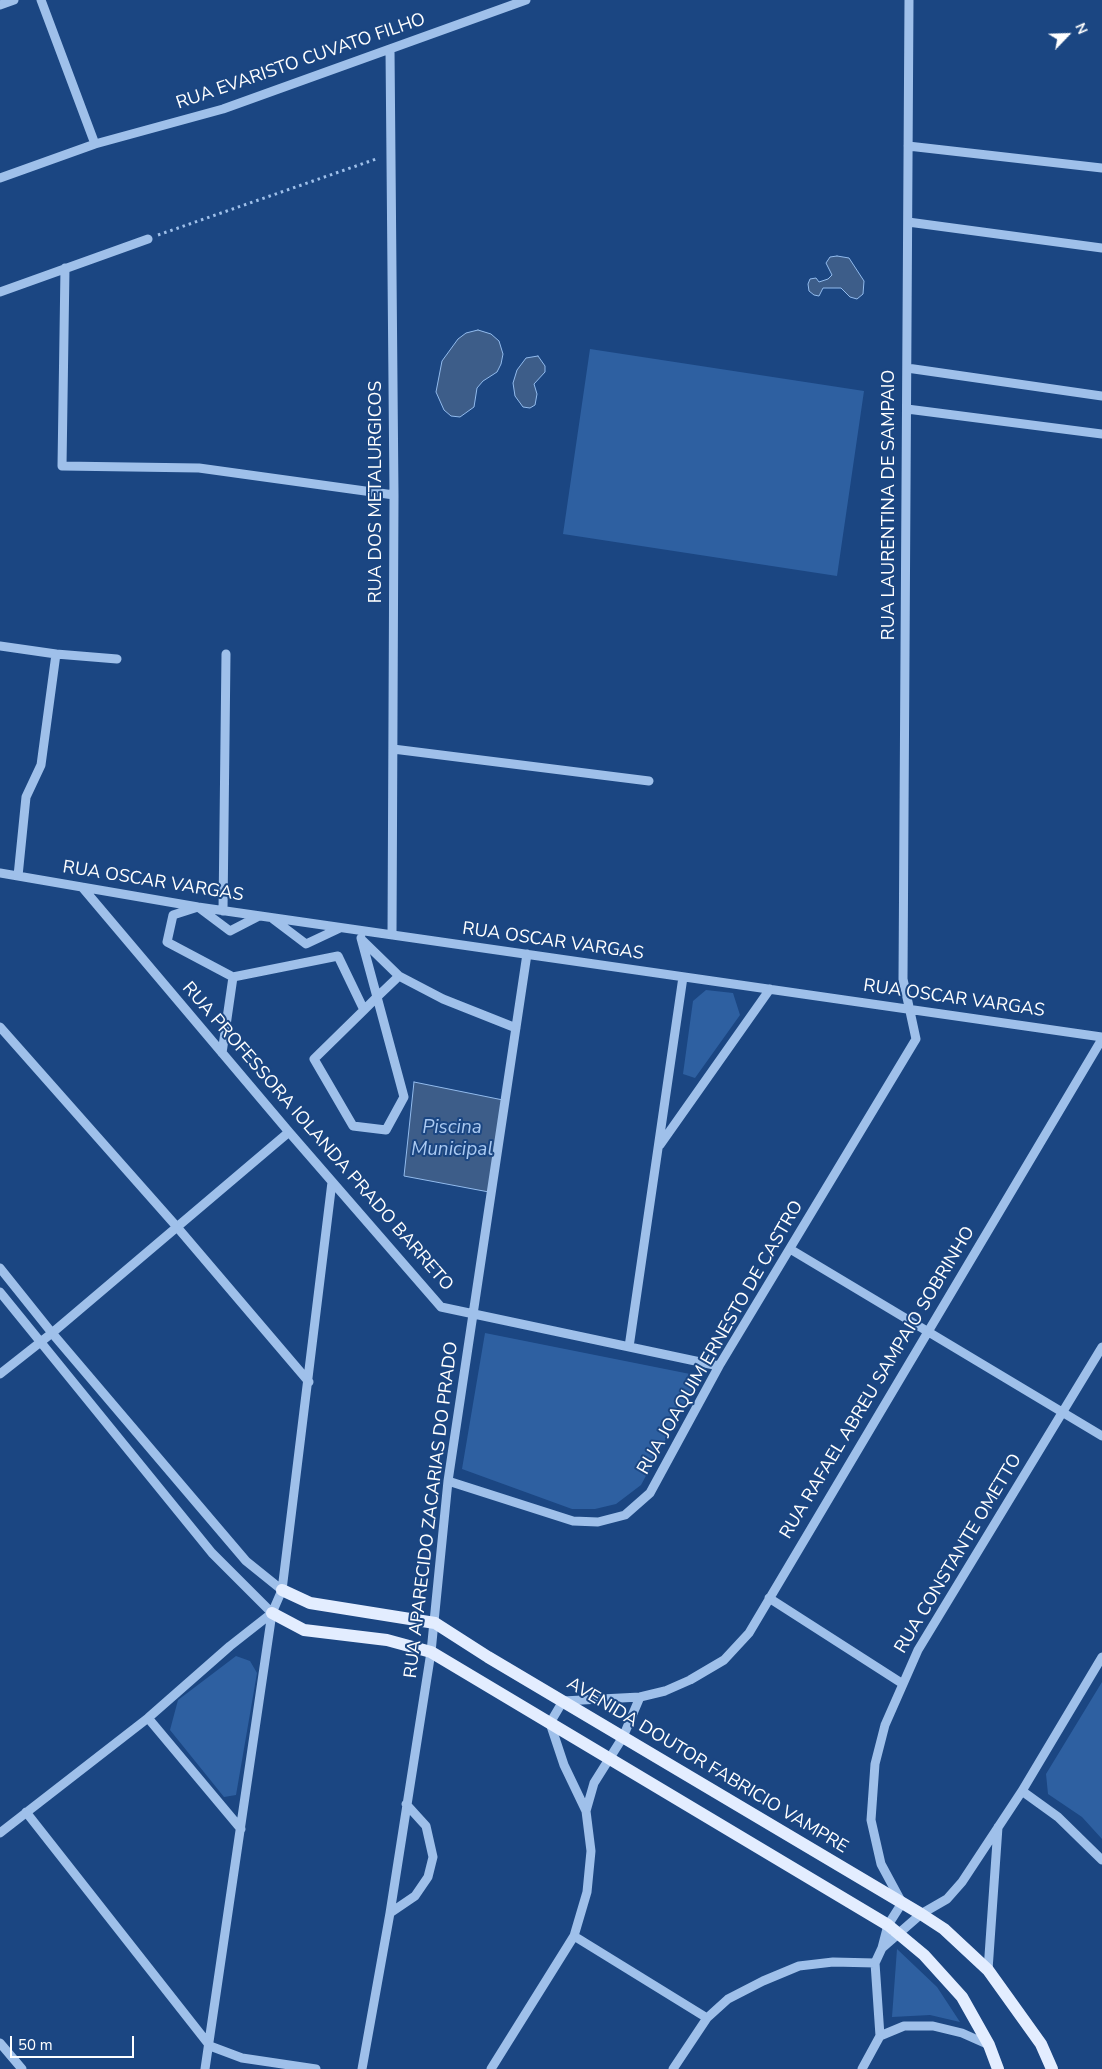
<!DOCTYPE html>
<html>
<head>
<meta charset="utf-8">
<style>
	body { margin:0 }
	#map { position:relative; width:1102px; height:2069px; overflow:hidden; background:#1b4682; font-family:"Nunito Sans",sans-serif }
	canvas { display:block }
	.north { position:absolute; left:1042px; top:10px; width:50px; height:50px; -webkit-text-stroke:4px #1b4682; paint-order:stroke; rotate:66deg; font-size:14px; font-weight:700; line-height:20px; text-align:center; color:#fff }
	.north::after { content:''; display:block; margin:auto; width:18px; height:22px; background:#fff; clip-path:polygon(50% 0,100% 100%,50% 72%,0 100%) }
	.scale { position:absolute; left:10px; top:2036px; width:124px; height:22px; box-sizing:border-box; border:2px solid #fff; border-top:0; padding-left:6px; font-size:15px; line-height:18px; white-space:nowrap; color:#fff; -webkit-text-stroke:4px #1b4682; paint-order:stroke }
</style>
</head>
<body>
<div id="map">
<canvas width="1102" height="2069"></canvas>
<div class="north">N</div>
<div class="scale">50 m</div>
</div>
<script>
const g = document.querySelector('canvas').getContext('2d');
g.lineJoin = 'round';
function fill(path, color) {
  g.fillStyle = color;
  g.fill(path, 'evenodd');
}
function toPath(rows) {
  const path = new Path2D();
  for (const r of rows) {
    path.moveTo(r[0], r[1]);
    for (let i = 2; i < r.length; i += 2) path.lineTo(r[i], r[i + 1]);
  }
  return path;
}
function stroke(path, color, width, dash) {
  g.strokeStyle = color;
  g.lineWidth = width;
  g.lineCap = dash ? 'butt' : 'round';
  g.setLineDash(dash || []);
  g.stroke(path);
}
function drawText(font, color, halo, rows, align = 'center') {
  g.font = font + ' "Nunito Sans",sans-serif';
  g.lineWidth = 4;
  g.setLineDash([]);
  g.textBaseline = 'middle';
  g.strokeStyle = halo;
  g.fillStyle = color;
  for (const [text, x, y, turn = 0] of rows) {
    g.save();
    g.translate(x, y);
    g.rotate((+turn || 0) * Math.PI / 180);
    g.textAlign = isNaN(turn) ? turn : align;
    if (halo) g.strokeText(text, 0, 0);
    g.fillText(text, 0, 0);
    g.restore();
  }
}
const green = toPath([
	[590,349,864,391,837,576,563,534],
	[706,990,733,993,740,1015,695,1078,683,1074,693,1001],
	[485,1333,700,1376,641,1485,616,1504,595,1509,572,1509,462,1469],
	[236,1656,250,1661,257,1673,236,1795,224,1797,170,1730,178,1700],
	[1102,1682,1102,1839,1082,1817,1048,1794,1046,1774],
	[897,1949,937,1987,960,2022,930,2015,892,2017]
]);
const water = toPath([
	[837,256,849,258,864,281,863,294,857,299,850,297,841,288,823,288,819,296,814,295,809,291,808,284,810,279,816,278,819,282,828,279,832,275,826,263,830,257,837,256],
	[478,330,491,334,499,341,503,354,501,364,497,372,483,381,477,388,474,407,460,417,451,416,444,410,436,392,442,361,458,339,466,333,478,330],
	[538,356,545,366,545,372,534,384,537,394,535,405,530,408,523,407,515,396,513,383,517,370,526,358,538,356],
	[414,1082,503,1100,489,1192,404,1176,414,1082]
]);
const path = toPath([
	[158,235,379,158]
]);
const minor = toPath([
	[41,0,95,144],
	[0,5,14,0],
	[390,49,394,495,392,935],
	[908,146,1102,168],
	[0,178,95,144,223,109,526,0],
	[908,222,1102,248],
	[65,268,62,466,199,468,394,495],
	[0,292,148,239],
	[907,368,1102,396],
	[907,409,1102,434],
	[0,646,56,654],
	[393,749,649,781],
	[0,873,198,907,1102,1037],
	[18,876,26,797,41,765,56,654,117,659],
	[82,887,289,1132,441,1307,719,1366],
	[223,911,226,654],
	[259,916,230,931,198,907,173,915,167,942,233,977,338,956,364,1010],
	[273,919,306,944,340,928],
	[361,938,377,997,404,1097,386,1130,353,1126,314,1059,364,1010,377,997,399,976],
	[362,940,399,976,443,999,516,1028],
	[0,1027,177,1227,309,1382],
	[222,1053,233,977],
	[660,1145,770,989],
	[790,1249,1102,1436],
	[0,1268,52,1333,246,1561,282,1590],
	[0,1292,212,1553,272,1613,230,1646,148,1718,0,1833],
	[629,1347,683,977],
	[0,1374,52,1333,289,1132],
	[448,1481,573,1521,598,1522,625,1515,650,1493,719,1366,916,1039,903,979,909,0],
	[769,1598,903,1684],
	[148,1718,241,1829],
	[1022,1791,1058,1817,1102,1860],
	[586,1811,594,1783,623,1737,640,1697],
	[26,1812,210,2046,242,2058,316,2069],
	[390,1913,415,1896,428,1877,433,1857,426,1826,406,1804],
	[574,1936,707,2018],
	[882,1948,921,1914,947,1899,962,1882,1022,1791,1102,1657],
	[988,1970,998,1827],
	[880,2036,904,2026,933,2026,962,2033,989,2045],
	[0,2043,22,2069],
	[205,2069,272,1613,282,1590,332,1182],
	[362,2069,390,1913,431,1652,448,1481,527,954],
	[491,2069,574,1936,587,1892,591,1851,586,1811,564,1765,550,1723,563,1701,640,1697,665,1691,690,1680,724,1660,749,1633,1102,1039],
	[673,2069,707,2018,728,1999,763,1981,799,1966,833,1962,875,1963],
	[862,2069,880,2036,875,1963,882,1948,888,1925,902,1903,881,1864,871,1820,875,1764,885,1725,918,1650,1102,1347]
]);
const major = toPath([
	[282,1590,310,1603,435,1623,488,1657,921,1914,944,1929,988,1970,1041,2044,1052,2069],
	[272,1613,304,1630,387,1640,431,1652,888,1925,924,1955,962,1997,989,2045,998,2069]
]);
const streetNames = [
	["RUA EVARISTO CUVATO FILHO",301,62,-19],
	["RUA DOS METALURGICOS",377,492,-90],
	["RUA LAURENTINA DE SAMPAIO",890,505,-90],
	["RUA OSCAR VARGAS",153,882,9],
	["RUA OSCAR VARGAS",553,942,8],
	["RUA OSCAR VARGAS",954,999,8],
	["RUA PROFESSORA IOLANDA PRADO BARRETO",317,1137,49],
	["RUA JOAQUIM ERNESTO DE CASTRO",721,1338,-60],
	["RUA RAFAEL ABREU SAMPAIO SOBRINHO",878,1383,-59],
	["RUA APARECIDO ZACARIAS DO PRADO",432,1510,-83],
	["RUA CONSTANTE OMETTO",959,1554,-59],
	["AVENIDA DOUTOR FABRICIO VAMPRE",707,1766,31]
];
const waterNames = [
	["Piscina",452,1128],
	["Municipal",452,1150]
];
fill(green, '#2e60a1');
fill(water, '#3d5d89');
stroke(water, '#92bbed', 1);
stroke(path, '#9fc0ea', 3, [2.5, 4]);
stroke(minor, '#9fc0ea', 9);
stroke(major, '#e3edff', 12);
drawText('18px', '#fff', '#1b4682', streetNames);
drawText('italic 19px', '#abcaf2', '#1b4682', waterNames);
</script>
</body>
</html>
